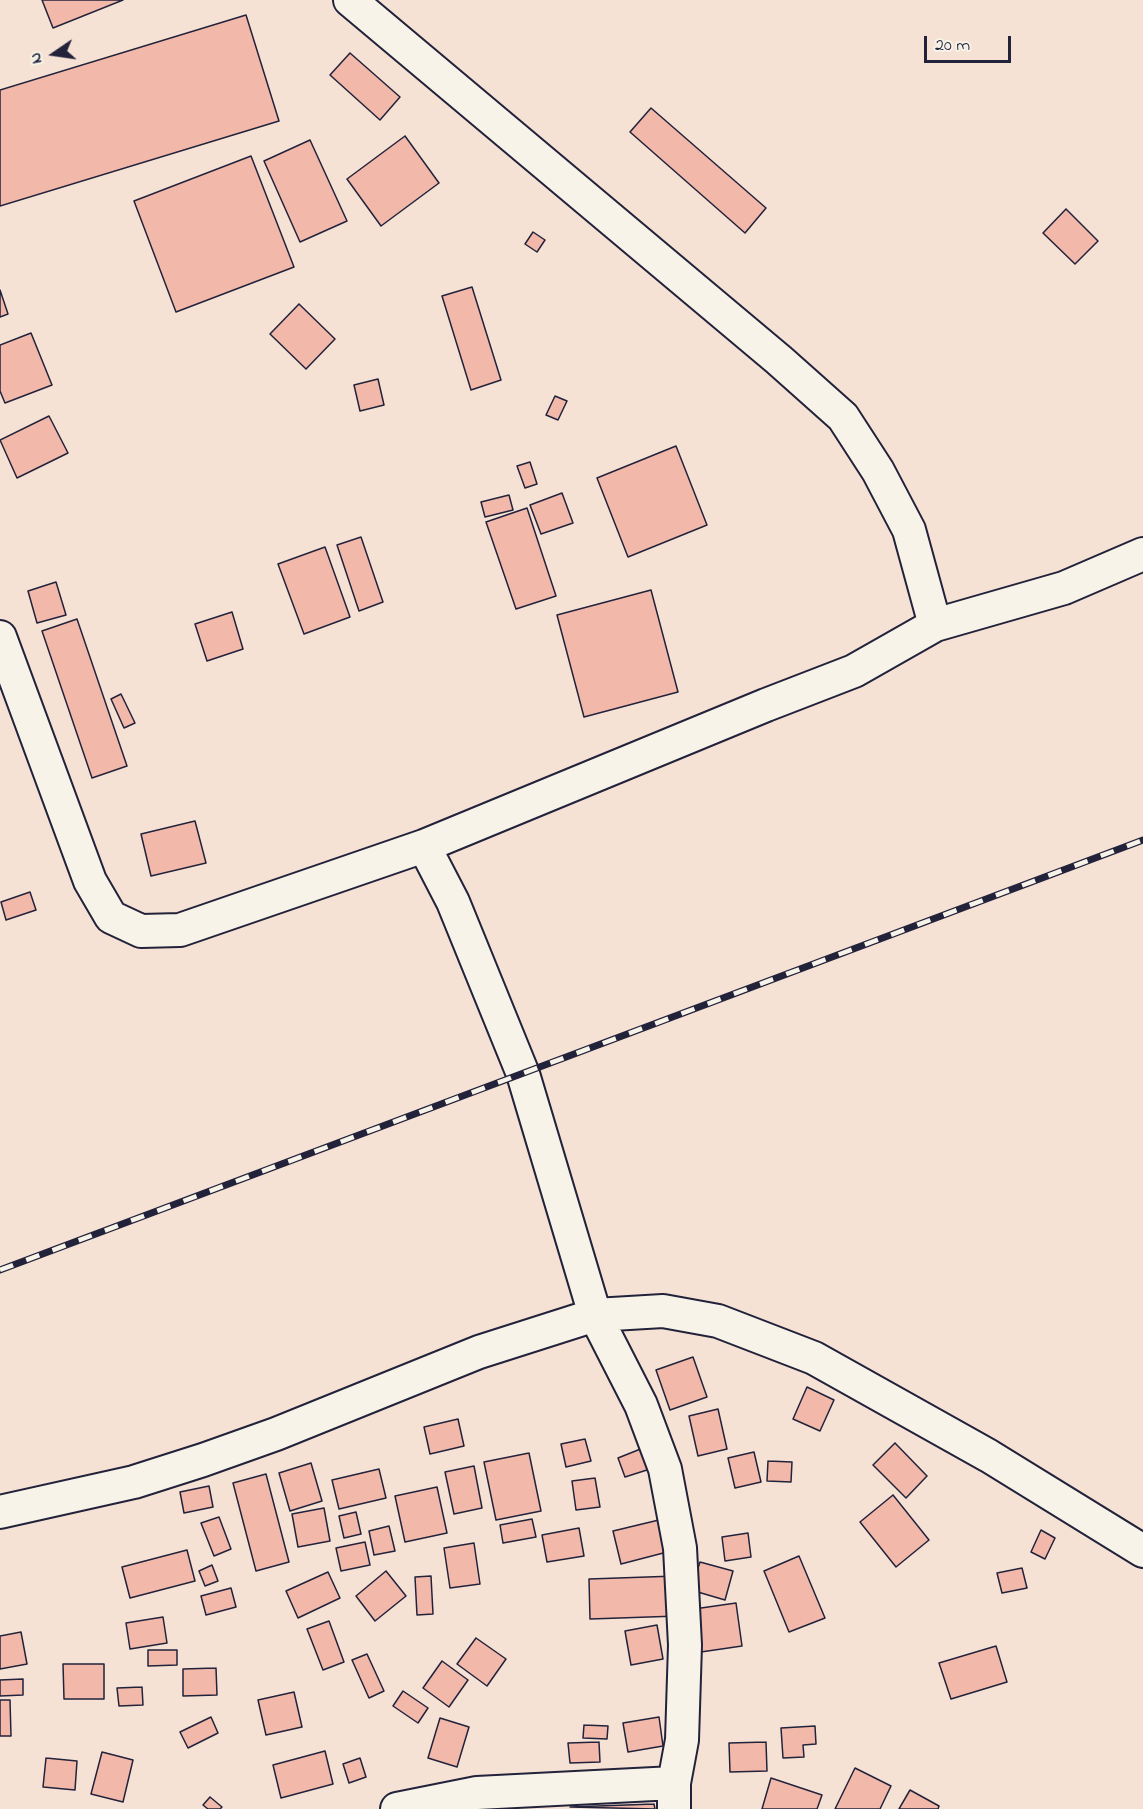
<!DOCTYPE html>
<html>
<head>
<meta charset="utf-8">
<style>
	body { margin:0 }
	#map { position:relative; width:1143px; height:1809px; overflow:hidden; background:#f6e2d5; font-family:"Indie Flower",sans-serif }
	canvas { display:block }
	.north { position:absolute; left:24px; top:24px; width:60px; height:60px; -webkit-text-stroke:4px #f7f3e8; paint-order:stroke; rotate:257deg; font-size:16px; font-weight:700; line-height:24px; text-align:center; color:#22223b }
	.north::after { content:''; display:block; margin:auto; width:21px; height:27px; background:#22223b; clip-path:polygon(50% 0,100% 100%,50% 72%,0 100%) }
	.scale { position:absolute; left:924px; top:36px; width:87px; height:27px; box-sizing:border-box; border:3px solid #22223b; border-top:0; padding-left:8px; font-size:18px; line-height:21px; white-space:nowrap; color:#22223b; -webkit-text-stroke:4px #f7f3e8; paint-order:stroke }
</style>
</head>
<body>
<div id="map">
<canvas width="1143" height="1809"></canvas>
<div class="north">N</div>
<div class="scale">20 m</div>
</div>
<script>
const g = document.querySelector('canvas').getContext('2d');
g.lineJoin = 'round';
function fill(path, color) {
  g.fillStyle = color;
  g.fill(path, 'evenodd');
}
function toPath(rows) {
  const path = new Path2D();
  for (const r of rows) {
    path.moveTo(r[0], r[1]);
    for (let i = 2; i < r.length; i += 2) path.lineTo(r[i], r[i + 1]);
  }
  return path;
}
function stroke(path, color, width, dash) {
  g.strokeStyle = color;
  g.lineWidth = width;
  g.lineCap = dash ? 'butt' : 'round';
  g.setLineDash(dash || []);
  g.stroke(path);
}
const building = toPath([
	[42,0,123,0,53,28,42,0],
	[246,15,279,121,0,206,0,90,246,15],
	[350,53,400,97,380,120,330,75,350,53],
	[651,108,766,208,745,233,630,132,651,108],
	[405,136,439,183,381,226,347,179,405,136],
	[310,140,347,221,300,242,264,161,310,140],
	[251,156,294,267,176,312,134,201,251,156],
	[1066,209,1098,241,1075,264,1043,233,1066,209],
	[533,232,545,240,537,252,525,244,533,232],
	[472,287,501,380,471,390,442,296,472,287],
	[0,290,8,314,0,317,0,290],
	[299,304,335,339,306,369,270,334,299,304],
	[31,333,52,385,5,403,0,391,0,345,31,333],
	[378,379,384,405,360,411,354,385,378,379],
	[555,396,567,401,558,420,546,415,555,396],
	[49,416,68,453,17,478,0,440,49,416],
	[676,446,707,525,628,557,597,478,676,446],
	[530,462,537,484,525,488,517,466,530,462],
	[562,493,573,523,541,534,530,505,562,493],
	[509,495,513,510,485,517,481,502,509,495],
	[527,508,556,596,516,609,486,522,527,508],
	[361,537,383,602,359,611,337,545,361,537],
	[325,547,350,617,304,634,278,564,325,547],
	[56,582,66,615,37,623,28,591,56,582],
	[651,590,678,692,584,717,557,615,651,590],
	[232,612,243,649,207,661,195,624,232,612],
	[77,619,127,766,92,778,42,631,77,619],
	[121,694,135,723,124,728,111,699,121,694],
	[195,821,206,863,151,876,141,834,195,821],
	[30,892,36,910,6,920,1,902,30,892],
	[693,1357,707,1397,670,1410,656,1370,693,1357],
	[807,1387,834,1400,820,1431,793,1419,807,1387],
	[718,1409,727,1449,698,1456,689,1416,718,1409],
	[458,1419,464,1446,430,1454,424,1427,458,1419],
	[585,1439,591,1461,566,1467,561,1444,585,1439],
	[895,1443,927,1476,906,1498,873,1465,895,1443],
	[643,1448,650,1469,625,1477,618,1458,643,1448],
	[754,1452,761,1482,735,1488,728,1458,754,1452],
	[529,1453,541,1511,496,1520,484,1462,529,1453],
	[768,1461,792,1462,791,1482,767,1481,768,1461],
	[311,1463,322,1501,290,1511,279,1473,311,1463],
	[474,1466,482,1508,454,1514,445,1472,474,1466],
	[379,1469,386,1498,339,1509,332,1480,379,1469],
	[266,1474,289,1562,256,1571,233,1483,266,1474],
	[595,1478,600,1507,576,1510,572,1481,595,1478],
	[209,1486,213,1507,184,1513,180,1492,209,1486],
	[437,1487,447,1533,405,1542,395,1496,437,1487],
	[893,1495,929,1540,896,1567,860,1522,893,1495],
	[324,1508,330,1541,298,1547,292,1514,324,1508],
	[356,1512,361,1534,344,1538,339,1516,356,1512],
	[219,1517,231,1549,214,1556,201,1523,219,1517],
	[532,1519,536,1537,503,1543,500,1525,532,1519],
	[663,1519,671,1551,621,1564,613,1531,663,1519],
	[389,1526,395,1551,374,1555,369,1531,389,1526],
	[579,1528,584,1556,547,1562,542,1535,579,1528],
	[1041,1530,1055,1538,1045,1559,1031,1552,1041,1530],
	[748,1533,751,1557,725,1561,722,1537,748,1533],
	[365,1542,370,1565,341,1571,336,1548,365,1542],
	[474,1543,480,1584,450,1588,444,1548,474,1543],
	[187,1550,195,1581,130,1598,122,1567,187,1550],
	[799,1556,825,1618,789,1632,764,1571,799,1556],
	[700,1562,733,1571,725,1600,691,1590,700,1562],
	[212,1565,218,1581,205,1586,199,1571,212,1565],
	[1022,1568,1027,1588,1002,1593,997,1573,1022,1568],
	[386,1571,406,1596,375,1621,356,1596,386,1571],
	[328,1572,340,1598,298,1618,286,1591,328,1572],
	[431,1576,433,1614,417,1615,415,1577,431,1576],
	[676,1576,678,1616,590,1619,589,1579,676,1576],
	[231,1588,236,1607,206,1615,201,1596,231,1588],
	[736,1603,742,1646,694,1653,687,1610,736,1603],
	[163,1617,167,1643,130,1649,126,1623,163,1617],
	[329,1621,344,1662,323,1670,307,1629,329,1621],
	[657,1625,663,1659,631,1665,625,1631,657,1625],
	[21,1632,27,1664,0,1669,0,1636,21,1632],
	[476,1638,506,1659,487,1686,457,1664,476,1638],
	[996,1646,1007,1682,951,1699,939,1663,996,1646],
	[148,1650,177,1650,177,1665,148,1666,148,1650],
	[367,1654,384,1691,369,1698,352,1660,367,1654],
	[442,1661,468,1680,449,1707,423,1688,442,1661],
	[63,1664,104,1664,104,1699,64,1699,63,1664],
	[216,1668,217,1695,183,1696,183,1669,216,1668],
	[23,1679,23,1695,0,1696,0,1680,23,1679],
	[142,1687,143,1705,119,1706,117,1688,142,1687],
	[403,1691,428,1708,418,1723,393,1706,403,1691],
	[294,1692,302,1727,266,1735,258,1700,294,1692],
	[0,1700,10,1700,11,1736,0,1736,0,1700],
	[211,1717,218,1733,188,1748,180,1732,211,1717],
	[659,1717,663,1746,628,1752,623,1723,659,1717],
	[440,1718,469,1727,457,1767,428,1758,440,1718],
	[584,1725,608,1726,607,1739,583,1738,584,1725],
	[815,1726,816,1744,803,1745,804,1757,783,1758,781,1728,815,1726],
	[599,1742,600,1762,570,1763,568,1743,599,1742],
	[766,1742,767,1771,730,1772,729,1743,766,1742],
	[325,1751,333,1784,281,1798,273,1765,325,1751],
	[102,1752,133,1760,123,1802,91,1794,102,1752],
	[46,1758,77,1761,75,1790,43,1787,46,1758],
	[360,1758,366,1777,349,1783,343,1764,360,1758],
	[855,1768,891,1786,880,1809,835,1809,855,1768],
	[771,1778,822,1795,817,1809,762,1809,771,1778],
	[910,1790,939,1806,938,1809,899,1809,910,1790],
	[210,1797,222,1807,220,1809,208,1809,203,1805,210,1797],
	[654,1804,655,1809,570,1807,654,1804]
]);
const street = toPath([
	[350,0,779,360,843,417,878,471,909,530,935,625],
	[0,637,90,881,111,917,141,931,180,930,424,846,766,705,854,671,935,625,1064,588,1143,554],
	[424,846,453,902,523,1074,595,1315,641,1405,665,1469,680,1548,685,1645,682,1740,674,1783,674,1809],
	[0,1512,134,1482,203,1460,276,1434,479,1352,595,1315,663,1311,718,1321,814,1358,989,1456,1143,1551],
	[397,1809,477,1793,674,1783]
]);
const rail = toPath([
	[0,1270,1143,840]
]);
fill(building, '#f2b9aa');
stroke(building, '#22223b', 1.5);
stroke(street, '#22223b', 36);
stroke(street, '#f7f3e8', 32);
stroke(rail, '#22223b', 7);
stroke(rail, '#f7f3e8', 4.5, [14]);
</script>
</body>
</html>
